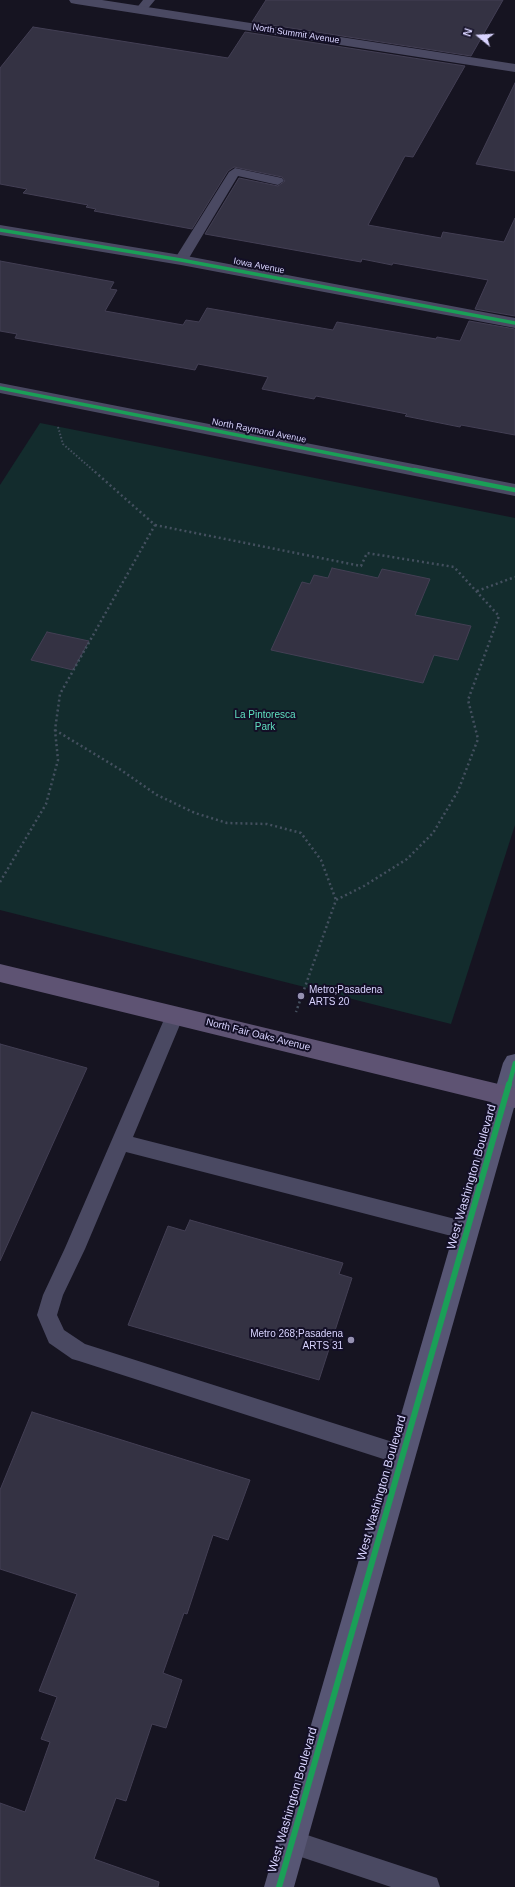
<!DOCTYPE html>
<html>
<head>
<meta charset="utf-8">
<style>
	body { margin:0 }
	#map { position:relative; width:515px; height:1887px; overflow:hidden; background:#161421; font-family:Helvetica,sans-serif }
	canvas { display:block }
	.north { position:absolute; left:459px; top:16px; width:40px; height:40px; -webkit-text-stroke:3px #130f26; paint-order:stroke; rotate:288deg; font-size:11px; font-weight:700; line-height:16px; text-align:center; color:#d9d4ff }
	.north::after { content:''; display:block; margin:auto; width:14px; height:18px; background:#d9d4ff; clip-path:polygon(50% 0,100% 100%,50% 72%,0 100%) }
</style>
</head>
<body>
<div id="map">
<canvas width="515" height="1887"></canvas>
<div class="north">N</div>
</div>
<script>
const g = document.querySelector('canvas').getContext('2d');
g.lineJoin = 'round';
function fill(path, color) {
  g.fillStyle = color;
  g.fill(path, 'evenodd');
}
function toPath(rows) {
  const path = new Path2D();
  for (const r of rows) {
    path.moveTo(r[0], r[1]);
    for (let i = 2; i < r.length; i += 2) path.lineTo(r[i], r[i + 1]);
  }
  return path;
}
function stroke(path, color, width, dash) {
  g.strokeStyle = color;
  g.lineWidth = width;
  g.lineCap = dash ? 'butt' : 'round';
  g.setLineDash(dash || []);
  g.stroke(path);
}
function drawText(font, color, halo, rows, align = 'center') {
  g.font = font + ' Helvetica,sans-serif';
  g.lineWidth = 4;
  g.setLineDash([]);
  g.textBaseline = 'middle';
  g.strokeStyle = halo;
  g.fillStyle = color;
  for (const [text, x, y, turn = 0] of rows) {
    g.save();
    g.translate(x, y);
    g.rotate((+turn || 0) * Math.PI / 180);
    g.textAlign = isNaN(turn) ? turn : align;
    if (halo) g.strokeText(text, 0, 0);
    g.fillText(text, 0, 0);
    g.restore();
  }
}
const green = toPath([
	[40,423,515,518,515,825,451,1024,0,910,0,485]
]);
const building = toPath([
	[266,0,503,0,471,56,252,22,266,0],
	[33,27,228,58,245,32,465,66,413,157,405,156,368,225,441,238,443,232,504,242,515,218,515,316,475,309,488,280,393,263,392,265,362,259,361,262,205,234,239,178,278,186,285,181,282,177,234,167,228,171,192,229,94,211,96,209,86,207,88,205,23,193,27,189,0,184,0,68,33,27],
	[515,83,515,171,476,164,515,83],
	[0,261,114,282,110,289,117,290,105,311,183,325,186,320,199,322,207,308,333,330,337,322,436,339,437,337,460,341,469,321,515,329,515,435,461,425,460,427,405,416,407,414,316,396,314,399,262,389,268,377,198,364,195,370,15,338,17,334,0,331,0,261],
	[332,568,378,578,382,569,430,579,415,615,471,626,458,660,434,655,423,683,271,650,302,582,310,584,314,575,328,578,332,568],
	[47,632,89,641,73,670,31,660,47,632],
	[0,1044,87,1068,0,1261,0,1044],
	[190,1220,343,1263,339,1274,352,1278,319,1380,128,1325,168,1226,185,1231,190,1220],
	[32,1412,250,1480,228,1540,213,1535,187,1614,184,1613,163,1673,182,1680,166,1728,152,1724,126,1801,116,1798,94,1859,159,1882,158,1887,0,1887,0,1803,25,1812,50,1742,41,1739,57,1697,39,1691,77,1594,0,1569,0,1490,32,1412]
]);
const pathFar1 = toPath([
	[58,427,63,444,94,471]
]);
const path = toPath([
	[155,525,361,566,367,553,454,567,499,616,468,700,478,739,458,791,433,833,407,859,364,886,336,900,296,1012],
	[477,591,515,577],
	[55,730,121,770,157,795,195,813,227,823,267,824,301,833,321,860,336,900],
	[0,882,46,804,58,760,55,730,60,694,155,525,93,470]
]);
const service = toPath([
	[143,0,155,0,145,12,137,12,135,10,143,0],
	[235,168,282,178,284,181,278,185,238,176,186,263,176,263,174,260,229,172,235,168],
	[175,1008,182,1010,184,1015,133,1137,467,1222,474,1225,477,1231,474,1237,467,1240,126,1152,85,1249,63,1295,57,1315,64,1330,85,1344,402,1445,410,1448,413,1455,410,1462,402,1465,79,1361,72,1359,49,1343,37,1315,43,1295,65,1248,166,1015,168,1010,175,1008],
	[292,1830,428,1875,437,1878,440,1887,391,1887,283,1851,280,1842,283,1833,292,1830]
]);
const minor = toPath([
	[69,0,102,0,515,64,515,72,76,4,71,3,69,0],
	[0,225,181,255,515,318,515,328,181,265,0,235,0,225]
]);
const tertiary = toPath([
	[0,383,515,484,515,496,0,393,0,383]
]);
const secondary = toPath([
	[515,1054,515,1104,294,1887,264,1887,503,1063,507,1056,515,1054]
]);
const primary = toPath([
	[0,964,515,1088,515,1108,0,982,0,964]
]);
const cyclewayFar2 = toPath([
	[0,230,181,260,515,323],
	[0,388,419,471]
]);
const cyclewayFar1 = toPath([
	[414,470,515,490],
	[509,1085,515,1063]
]);
const cycleway = toPath([
	[279,1887,509,1084]
]);
const markers = [
	[301,996,4,"#9591b1"],
	[351,1340,4,"#9591b1"]
];
const farStreetnames = [
	["North Summit Avenue",296,34,9],
	["Iowa Avenue",259,266,11],
	["North Raymond Avenue",259,431,11]
];
const parkNames = [
	["La Pintoresca",265,715],
	["Park",265,727]
];
const poiNames = [
	["Metro;Pasadena",309,990],
	["ARTS 20",309,1002],
	["Metro 268;Pasadena",343,1334,"right"],
	["ARTS 31",343,1346,"right"]
];
const streetNames = [
	["North Fair Oaks Avenue",258,1035,14]
];
const nearStreetnames = [
	["West Washington Boulevard",472,1177,-74],
	["West Washington Boulevard",382,1488,-74],
	["West Washington Boulevard",293,1800,-74]
];
fill(green, '#132c2d');
fill(building, '#343243');
stroke(building, '#433f54', 1);
stroke(pathFar1, '#44505f', 2, [1.5, 2]);
stroke(path, '#44505f', 2.5, [2, 3]);
fill(service, '#4a4962');
fill(minor, '#4a4962');
fill(tertiary, '#4a4962');
fill(secondary, '#575674');
fill(primary, '#5e5373');
stroke(cyclewayFar2, '#1a9f57', 3.5);
stroke(cyclewayFar1, '#1a9f57', 4.5);
stroke(cycleway, '#1a9f57', 6);
for (const [x, y, r, color] of markers) {
  const dot = new Path2D();
  dot.arc(x, y, r, 0, 2 * Math.PI);
  g.fillStyle = color;
  g.fill(dot);
  stroke(dot, '#130f26', 1.5);
}
drawText('9px', '#d9d4ff', '#130f26', farStreetnames);
drawText('10px', '#5fe0c0', '#130f26', parkNames);
drawText('10px', '#d9d4ff', '#130f26', poiNames, 'left');
drawText('10px', '#d9d4ff', '#130f26', streetNames);
drawText('12px', '#d9d4ff', '#130f26', nearStreetnames);
</script>
</body>
</html>
